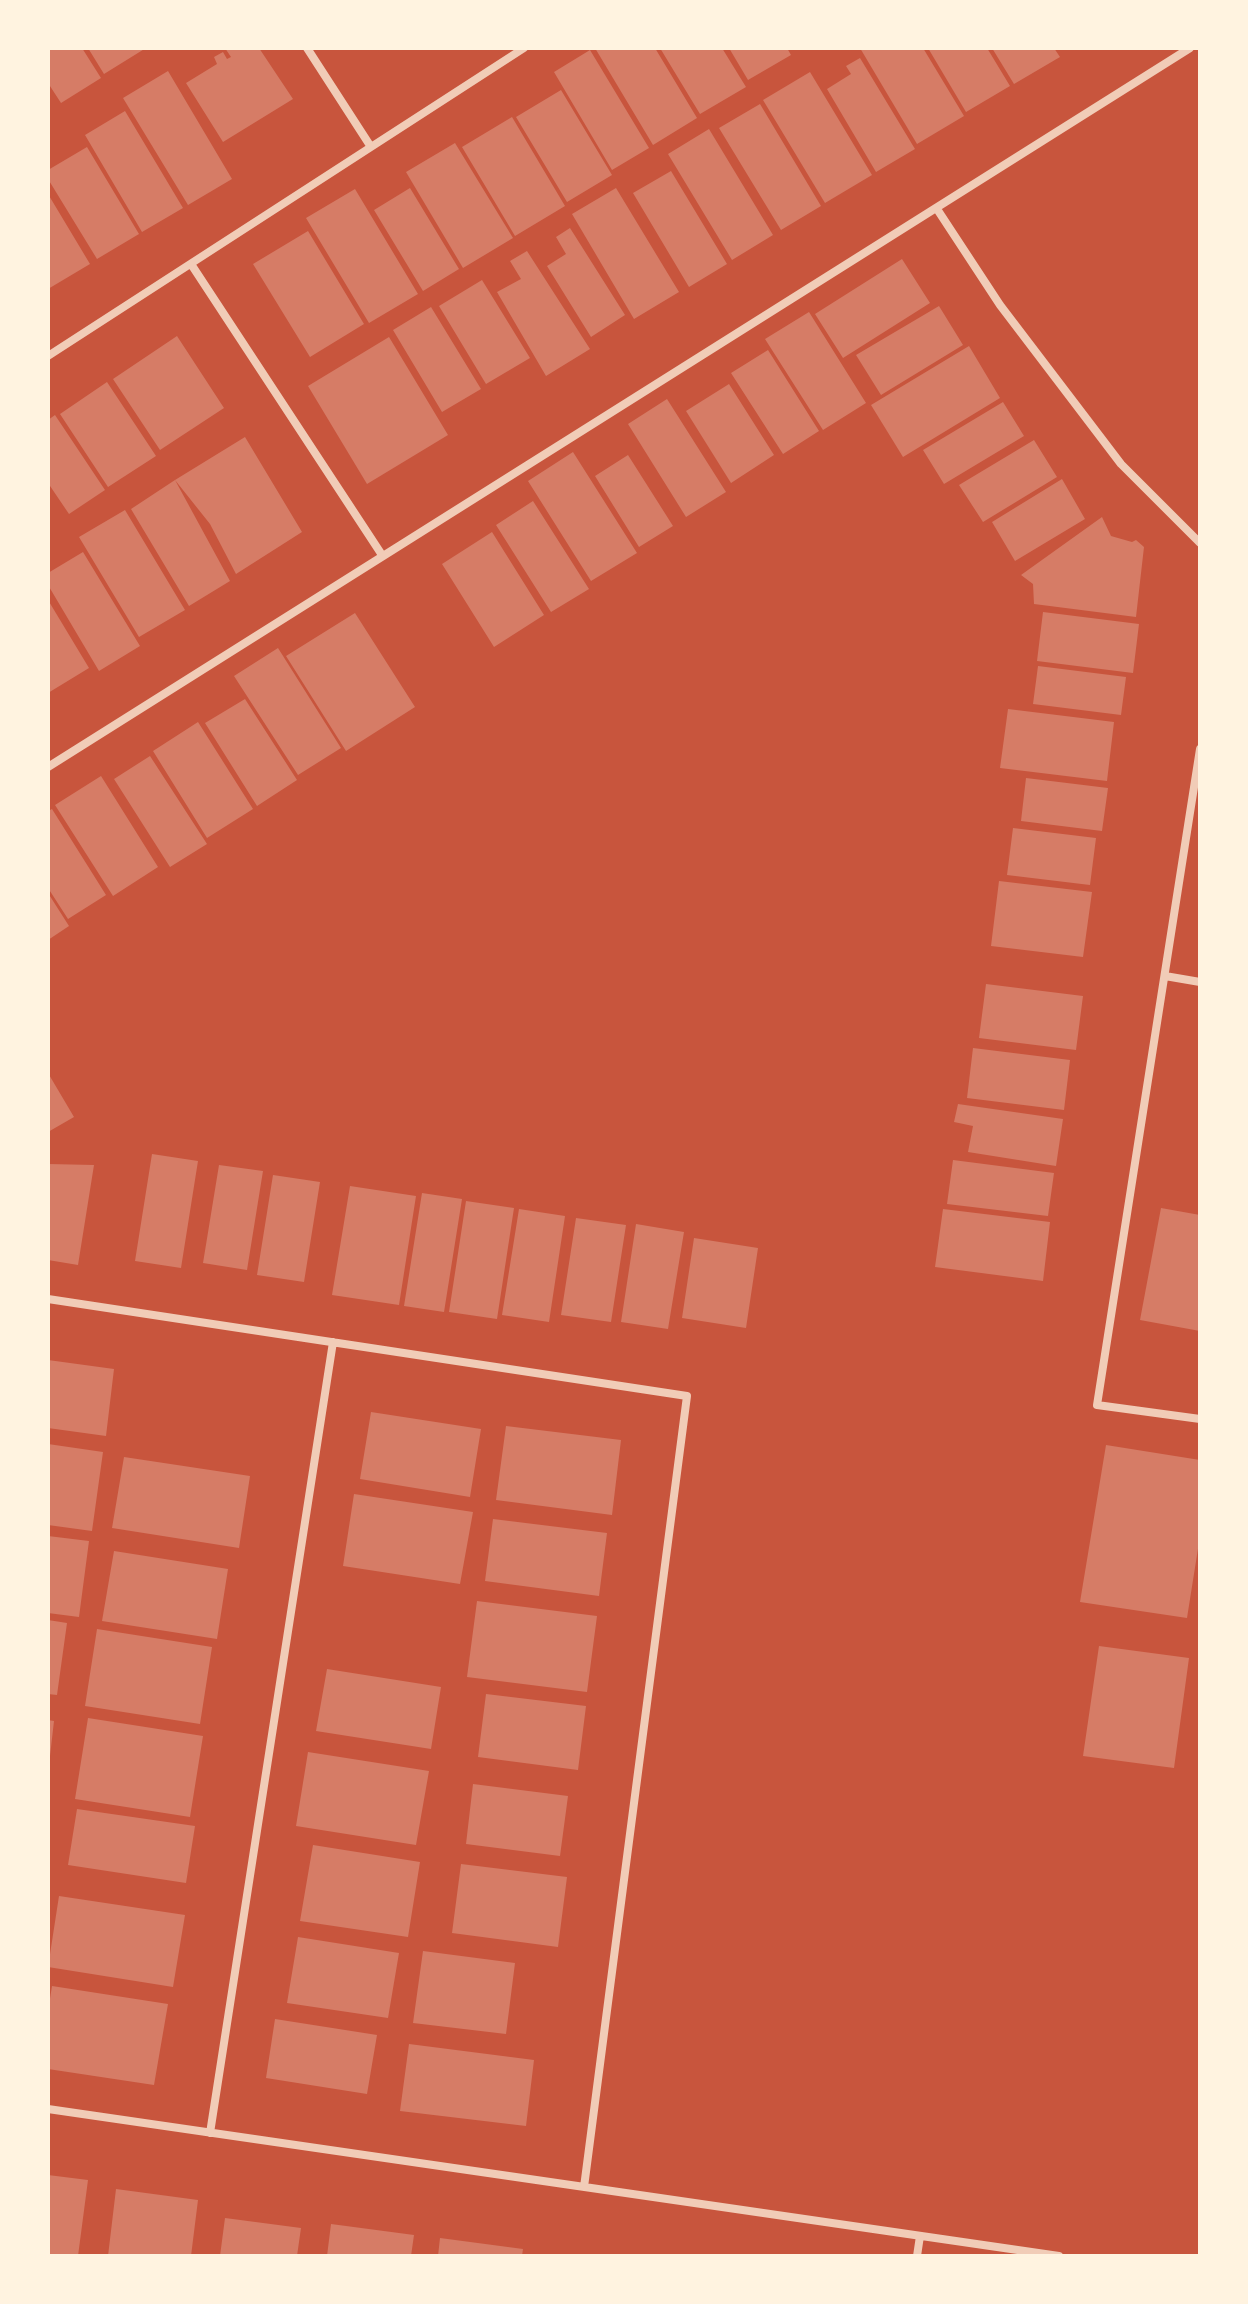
<!DOCTYPE html>
<html>
<head>
<meta charset="utf-8">
<style>
	body { margin:0 }
	#map { position:relative; width:1248px; height:2304px; overflow:hidden; background:#c8553d; font-family:"Roboto Serif",serif }
	canvas { display:block }
	.frame { position:absolute; inset:0; border:50px solid #fff3e0; pointer-events:none }
</style>
</head>
<body>
<div id="map">
<canvas width="1248" height="2304"></canvas>
<div class="frame"></div>
</div>
<script>
const g = document.querySelector('canvas').getContext('2d');
g.lineJoin = 'round';
function fill(path, color) {
  g.fillStyle = color;
  g.fill(path, 'evenodd');
}
function toPath(rows) {
  const path = new Path2D();
  for (const r of rows) {
    path.moveTo(r[0], r[1]);
    for (let i = 2; i < r.length; i += 2) path.lineTo(r[i], r[i + 1]);
  }
  return path;
}
function stroke(path, color, width, dash) {
  g.strokeStyle = color;
  g.lineWidth = width;
  g.lineCap = dash ? 'butt' : 'round';
  g.setLineDash(dash || []);
  g.stroke(path);
}
const building = toPath([
	[48,48,82,48,101,78,61,103,48,83],
	[88,48,146,48,104,74],
	[225,48,259,48,293,99,223,142,186,83,217,64,214,57,223,52,227,59,231,57],
	[595,48,655,48,697,118,653,145],
	[660,48,722,48,746,87,700,114],
	[729,48,787,48,791,55,748,80],
	[860,48,923,48,964,116,917,144],
	[928,48,987,48,1010,86,966,112],
	[992,48,1054,48,1060,57,1014,84],
	[590,50,649,148,612,170,554,72],
	[860,58,915,149,876,172,827,89,851,74,846,66],
	[168,71,232,179,188,205,123,98],
	[810,72,872,175,825,203,763,100],
	[561,90,612,175,567,202,516,117],
	[760,104,821,206,781,230,719,128],
	[125,111,183,208,142,232,85,135],
	[512,117,565,206,515,236,462,147],
	[709,129,773,235,732,260,668,154],
	[455,143,513,238,463,268,406,172],
	[87,147,139,234,97,259,48,179,48,170],
	[671,171,727,264,689,287,633,193],
	[410,188,459,269,423,291,374,210],
	[616,188,679,292,634,319,572,214],
	[355,189,418,294,369,323,306,218],
	[48,194,90,264,48,289],
	[570,228,625,315,591,337,547,266,566,254,556,237],
	[308,231,364,324,310,357,253,264],
	[527,251,590,349,546,376,497,292,521,279,510,261],
	[902,259,930,303,843,358,815,314],
	[482,280,530,358,486,384,439,306],
	[939,306,963,345,881,395,856,355],
	[431,307,481,389,442,412,393,330],
	[809,312,866,403,823,430,765,339],
	[177,336,224,408,160,450,113,379],
	[389,337,448,435,367,484,308,386],
	[969,346,1000,398,903,457,871,405],
	[768,350,819,431,783,454,731,373],
	[107,382,156,456,108,487,60,414],
	[729,384,774,455,731,483,686,411],
	[667,399,726,492,686,517,628,424],
	[1003,402,1024,436,944,484,923,450],
	[55,415,105,490,69,514,48,483,48,420],
	[245,437,302,532,236,574,210,524,175,480],
	[1034,440,1057,477,983,522,959,485],
	[573,452,637,553,591,581,528,481],
	[628,455,673,526,639,547,595,476],
	[1062,479,1085,519,1015,561,992,522],
	[175,480,230,581,189,606,131,509],
	[533,501,589,589,551,612,496,525],
	[125,510,185,610,139,637,79,537],
	[1102,517,1111,536,1132,542,1136,540,1144,547,1136,617,1034,604,1033,584,1021,575],
	[492,532,544,615,494,647,442,564],
	[83,552,140,646,99,671,48,585,48,573],
	[48,600,89,668,48,693],
	[1043,612,1139,624,1133,673,1037,661],
	[355,613,415,707,346,751,286,656],
	[278,648,341,748,298,775,234,676],
	[1038,666,1126,677,1121,715,1033,704],
	[245,699,297,780,257,806,205,723],
	[1008,709,1114,722,1107,781,1000,768],
	[198,722,253,809,207,838,153,751],
	[150,756,207,844,170,867,114,779],
	[101,776,158,867,113,896,55,805],
	[1026,778,1108,788,1102,831,1021,821],
	[52,809,106,895,68,919,48,888,48,811],
	[1013,828,1096,838,1090,885,1007,875],
	[999,881,1092,892,1083,957,991,946],
	[48,893,69,926,48,940],
	[986,984,1083,996,1076,1050,979,1038],
	[973,1048,1070,1060,1064,1110,967,1098],
	[48,1073,74,1117,48,1132],
	[958,1104,1063,1119,1056,1166,968,1152,973,1126,954,1122],
	[152,1154,198,1161,181,1268,135,1261],
	[953,1160,1054,1173,1048,1216,947,1204],
	[48,1164,94,1165,78,1265,48,1260],
	[219,1165,263,1171,247,1270,203,1263],
	[273,1175,320,1182,304,1282,257,1275],
	[350,1186,416,1196,399,1305,332,1295],
	[422,1193,462,1199,444,1312,404,1306],
	[466,1201,514,1208,497,1319,449,1312],
	[1161,1208,1200,1215,1200,1331,1140,1320],
	[519,1209,565,1216,549,1322,502,1315],
	[943,1209,1050,1222,1043,1281,935,1267],
	[576,1218,626,1225,611,1322,561,1315],
	[636,1224,684,1232,668,1329,621,1322],
	[694,1238,758,1248,746,1328,682,1318],
	[48,1360,114,1369,106,1436,48,1428],
	[371,1412,481,1429,470,1497,360,1479],
	[506,1426,621,1440,612,1515,496,1500],
	[48,1444,103,1452,92,1531,48,1525],
	[1106,1445,1200,1460,1200,1536,1187,1618,1080,1602],
	[124,1457,250,1476,239,1548,112,1528],
	[354,1494,473,1512,460,1584,343,1566],
	[493,1519,607,1533,599,1596,485,1581],
	[48,1536,89,1541,79,1617,48,1613],
	[114,1551,228,1569,217,1639,102,1621],
	[477,1601,597,1616,587,1692,467,1677],
	[48,1620,67,1623,57,1695,48,1694],
	[97,1629,212,1647,200,1724,85,1706],
	[1099,1646,1189,1658,1174,1768,1083,1756],
	[327,1669,441,1687,431,1749,316,1731],
	[486,1694,586,1706,578,1770,478,1757],
	[88,1718,203,1736,190,1817,75,1799],
	[48,1720,54,1721,50,1756,48,1756],
	[308,1752,429,1771,416,1845,296,1826],
	[473,1784,568,1796,560,1856,466,1844],
	[77,1809,195,1826,186,1883,68,1865],
	[313,1845,420,1862,408,1937,300,1921],
	[461,1864,567,1877,558,1947,452,1933],
	[59,1896,185,1915,173,1987,48,1967],
	[298,1937,399,1953,388,2018,287,2003],
	[423,1951,515,1963,506,2034,413,2023],
	[52,1986,168,2004,154,2085,48,2069,48,2011],
	[275,2019,377,2035,367,2094,266,2078],
	[409,2044,534,2060,526,2126,400,2111],
	[48,2175,88,2180,78,2256,48,2256],
	[116,2189,198,2200,191,2256,108,2256],
	[225,2218,301,2228,297,2256,220,2256],
	[331,2224,414,2235,411,2256,327,2256],
	[440,2238,523,2249,522,2256,438,2256]
]);
const minor = toPath([
	[307,48,371,147],
	[937,209,1000,305,1121,464,1200,543],
	[191,264,382,555],
	[48,356,524,48],
	[1200,749,1097,1405,1200,1419],
	[48,767,1190,48],
	[1165,976,1200,982],
	[48,1299,687,1396,584,2187],
	[48,2109,1059,2256],
	[210,2133,333,1342],
	[917,2256,920,2236]
]);
fill(building, '#d67c66');
stroke(minor, '#f1ccb7', 8);
</script>
</body>
</html>
